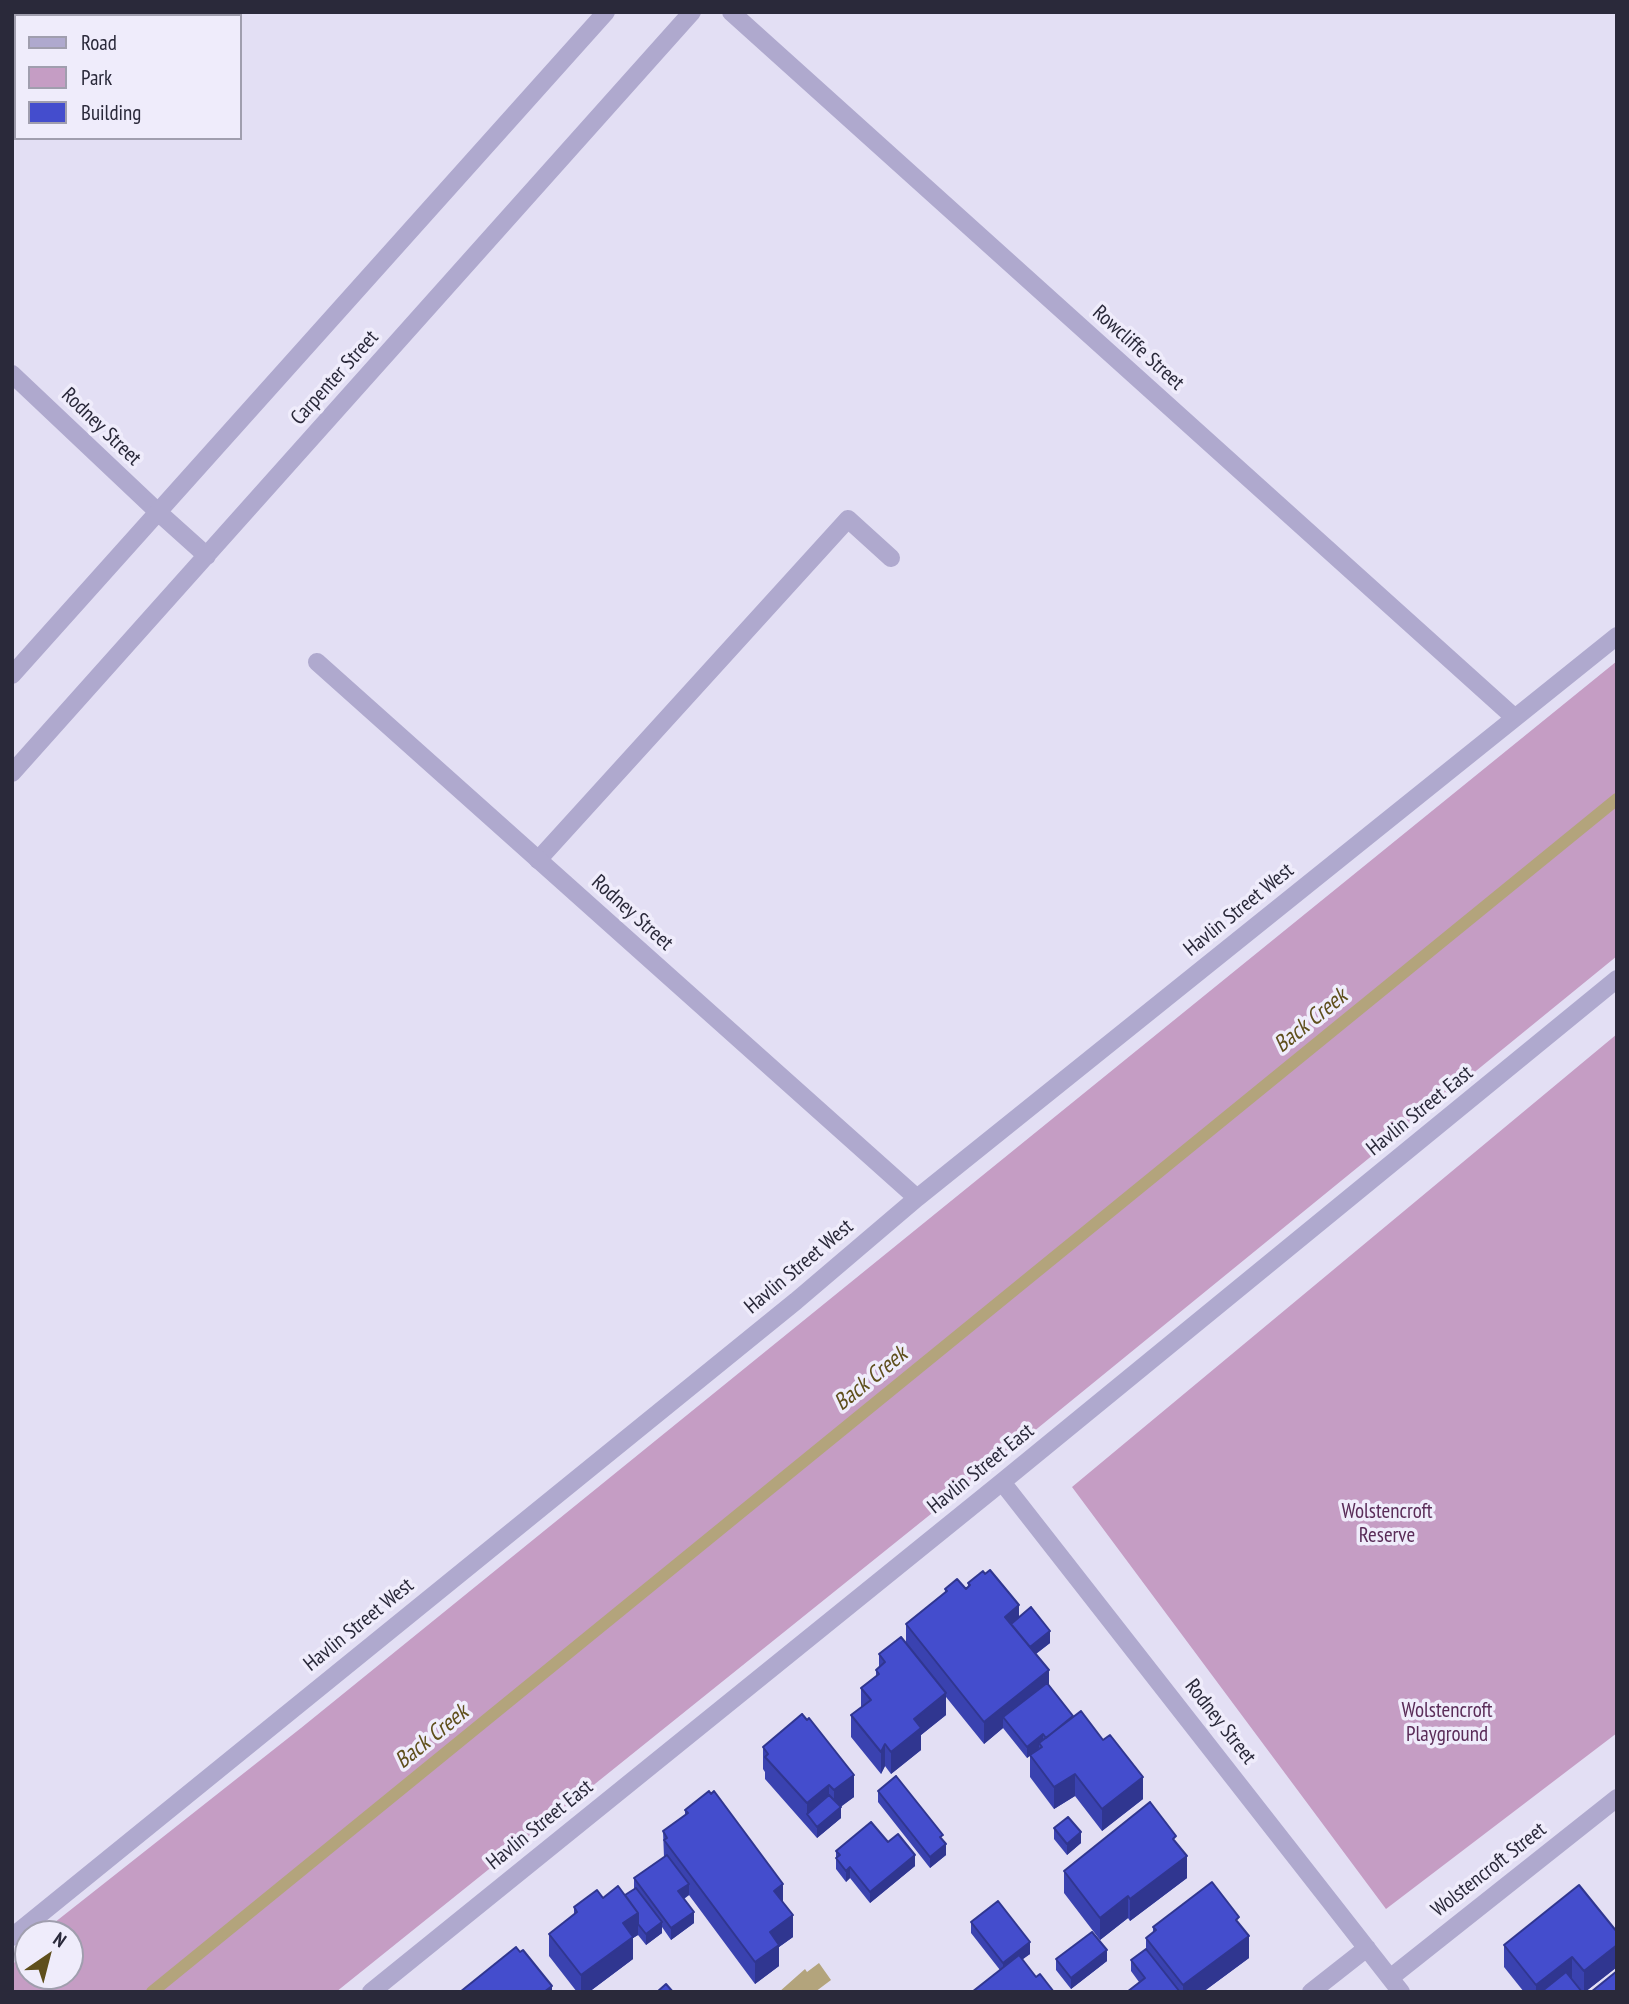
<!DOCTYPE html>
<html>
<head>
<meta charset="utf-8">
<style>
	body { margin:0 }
	#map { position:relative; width:1629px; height:2004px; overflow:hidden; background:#e3dff4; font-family:"PT Sans Narrow",sans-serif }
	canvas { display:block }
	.frame { position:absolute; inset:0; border:14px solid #2a293a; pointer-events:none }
	.legend { position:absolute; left:14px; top:14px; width:228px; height:126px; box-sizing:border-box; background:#efecfb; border:2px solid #a09eae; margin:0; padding:9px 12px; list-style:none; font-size:21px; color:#2a293a }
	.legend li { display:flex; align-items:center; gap:14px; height:35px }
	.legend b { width:35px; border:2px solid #a09eae }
	.north { position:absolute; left:14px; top:1920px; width:70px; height:70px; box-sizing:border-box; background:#efecfb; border:2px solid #a09eae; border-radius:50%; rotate:35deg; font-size:19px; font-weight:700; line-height:28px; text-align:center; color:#2a293a }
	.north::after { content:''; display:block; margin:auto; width:24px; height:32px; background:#5f4f1c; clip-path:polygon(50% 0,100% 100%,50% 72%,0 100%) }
</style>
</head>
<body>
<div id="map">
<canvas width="1629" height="2004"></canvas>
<div class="frame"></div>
<ul class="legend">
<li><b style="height:9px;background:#afa9ce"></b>Road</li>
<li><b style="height:19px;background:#c59dc4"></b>Park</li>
<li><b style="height:19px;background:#444dcd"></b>Building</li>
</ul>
<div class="north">N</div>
</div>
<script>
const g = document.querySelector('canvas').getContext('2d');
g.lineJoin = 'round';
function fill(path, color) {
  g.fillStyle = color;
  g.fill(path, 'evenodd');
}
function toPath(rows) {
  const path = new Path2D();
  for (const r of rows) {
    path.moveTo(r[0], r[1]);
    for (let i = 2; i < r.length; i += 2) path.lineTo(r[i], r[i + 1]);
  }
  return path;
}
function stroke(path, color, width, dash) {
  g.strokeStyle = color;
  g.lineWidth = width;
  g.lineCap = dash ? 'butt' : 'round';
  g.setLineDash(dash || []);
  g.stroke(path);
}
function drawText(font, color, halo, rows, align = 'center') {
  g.font = font + ' "PT Sans Narrow",sans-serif';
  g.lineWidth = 7;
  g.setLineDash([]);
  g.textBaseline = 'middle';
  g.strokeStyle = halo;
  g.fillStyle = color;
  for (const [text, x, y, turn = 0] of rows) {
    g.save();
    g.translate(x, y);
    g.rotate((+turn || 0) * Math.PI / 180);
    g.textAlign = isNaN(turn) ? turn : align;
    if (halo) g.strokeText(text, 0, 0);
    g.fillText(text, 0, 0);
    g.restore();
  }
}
const green = toPath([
	[1617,661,1617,956,1033,1432,336,1992,15,1992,12,1988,12,1966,27,1944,28,1976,70,1976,70,1934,40,1934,301,1728],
	[1617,1034,1617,1733,1386,1909,1072,1487]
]);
const water = toPath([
	[819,1963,831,1980,815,1992,779,1992,805,1969,807,1972]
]);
const stream = toPath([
	[152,1992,1617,799]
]);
const service = toPath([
	[538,860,848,519,891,558]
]);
const minor = toPath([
	[731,12,1515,718],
	[12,374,158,512],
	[317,662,917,1198],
	[1002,1482,1401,1992],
	[12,1937,796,1301,917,1198,1617,636],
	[1390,1978,1617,1798],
	[371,1992,1002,1482,1617,979],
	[1311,1992,1367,1948]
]);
const tertiary = toPath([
	[158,512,207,556],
	[12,675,606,12],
	[12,773,692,12]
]);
const wall = toPath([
	[968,1583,1019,1617,1050,1643,1036,1654,1049,1685,1073,1716,1143,1799,1102,1831,1075,1796,1054,1809,1030,1777,1030,1756,1027,1758,1003,1728,984,1744,946,1697,946,1715,921,1735,921,1750,891,1774,885,1766,881,1774,851,1737,851,1715,861,1707,861,1688,876,1676,876,1670,879,1667,879,1654,906,1643,906,1624,945,1593,945,1589,966,1589,968,1587],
	[763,1747,854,1797,841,1806,841,1818,817,1838,765,1779,765,1772,763,1769],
	[878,1791,943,1840,946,1855,930,1868,878,1802],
	[685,1810,783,1902,793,1937,779,1947,779,1966,755,1984,689,1895,684,1899,694,1923,671,1940,662,1927,662,1933,646,1945,638,1935,633,1938,633,1959,589,1992,577,1992,549,1956,549,1934,574,1915,574,1907,603,1898,625,1895,634,1889,634,1878,664,1857,663,1831,685,1815],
	[1054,1828,1081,1843,1067,1855,1054,1839],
	[888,1842,915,1866,870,1903,850,1878,846,1882,836,1869,836,1851],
	[1176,1843,1187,1878,1130,1921,1128,1918,1100,1940,1064,1893,1064,1871],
	[971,1922,1030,1954,1022,1959,1036,1977,1000,1970,971,1933],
	[1239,1924,1249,1958,1203,1992,1127,1992,1139,1982,1131,1971,1131,1960,1146,1949,1146,1938,1153,1932,1153,1927],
	[1617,1932,1617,1967,1585,1992,1524,1992,1504,1967,1504,1945],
	[1056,1959,1107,1961,1071,1989,1056,1970]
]);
const shadedWall = toPath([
	[1019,1605,1019,1627,1011,1634,1005,1617],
	[1050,1631,1050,1643,1025,1662,1025,1651],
	[1049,1670,1049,1692,1003,1717,1003,1728,984,1744,984,1722],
	[946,1693,946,1715,921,1735,921,1750,891,1774,891,1752,914,1719],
	[1043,1734,1043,1745,1039,1743,1039,1748,1027,1758,1027,1747],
	[885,1744,885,1766,881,1774,881,1752],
	[1075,1774,1075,1796,1054,1809,1054,1787],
	[854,1775,854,1797,834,1812,834,1790],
	[1143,1777,1143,1799,1102,1831,1102,1809],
	[829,1785,829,1806,807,1814,807,1803],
	[841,1807,841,1818,817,1838,817,1827],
	[1081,1832,1081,1843,1067,1855,1067,1844],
	[946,1844,946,1855,930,1868,930,1857],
	[915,1855,915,1866,870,1903,870,1892],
	[1187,1856,1187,1878,1130,1921,1130,1899],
	[850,1867,850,1878,846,1882,846,1871],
	[689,1884,689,1895,678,1902,678,1891],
	[783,1884,783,1906,774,1891],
	[1128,1896,1128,1918,1100,1940,1100,1918],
	[694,1912,694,1923,671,1940,671,1928],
	[638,1913,638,1935,633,1938,633,1959,589,1992,581,1992,581,1975,623,1923],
	[793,1915,793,1937,779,1947,779,1966,755,1984,755,1962,770,1932],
	[662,1922,662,1933,646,1945,646,1934],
	[1249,1936,1249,1958,1203,1992,1183,1992,1183,1985],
	[1030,1942,1030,1954,1003,1974,1003,1963],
	[1617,1945,1617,1967,1585,1992,1584,1992,1584,1971],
	[1107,1950,1107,1961,1071,1989,1071,1978],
	[1572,1957,1572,1979,1556,1992,1536,1992,1536,1985],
	[552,1986,552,1992,544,1992]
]);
const building = toPath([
	[990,1570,1019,1605,1005,1617,1049,1670,984,1722,906,1624,947,1591,945,1589,957,1579,966,1589,970,1585,968,1583,983,1571,985,1574,990,1570],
	[1031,1607,1050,1631,1030,1647,1011,1624,1031,1607],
	[901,1637,946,1693,914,1719,921,1728,891,1752,885,1744,881,1752,851,1715,871,1700,861,1688,879,1674,876,1670,885,1662,879,1654,901,1637],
	[1047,1683,1073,1716,1046,1738,1043,1734,1027,1747,1003,1717,1047,1683],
	[1081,1711,1103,1740,1110,1735,1143,1777,1102,1809,1075,1774,1054,1787,1030,1755,1042,1747,1039,1743,1081,1711],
	[802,1714,807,1720,809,1718,854,1775,834,1790,829,1785,807,1803,765,1757,768,1754,763,1747,802,1714],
	[896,1776,943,1835,940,1837,946,1844,930,1857,878,1791,896,1776],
	[709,1791,711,1794,714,1791,783,1884,774,1891,793,1915,770,1932,779,1945,755,1962,664,1840,667,1838,663,1831,688,1813,685,1810,709,1791],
	[829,1795,841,1807,817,1827,807,1814,829,1795],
	[1150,1802,1176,1836,1173,1839,1187,1856,1130,1899,1128,1896,1100,1918,1064,1871,1150,1802],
	[1068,1817,1081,1832,1067,1844,1054,1828,1068,1817],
	[871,1822,888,1842,898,1834,915,1855,870,1892,850,1867,846,1871,836,1858,840,1855,836,1851,871,1822],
	[667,1855,689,1884,678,1891,694,1912,671,1928,634,1878,667,1855],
	[1212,1882,1239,1917,1236,1920,1249,1936,1183,1985,1146,1938,1156,1930,1153,1927,1212,1882],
	[1579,1885,1617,1932,1617,1945,1584,1971,1572,1957,1536,1985,1504,1945,1579,1885],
	[618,1886,638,1913,623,1923,633,1937,581,1975,549,1934,577,1912,574,1907,597,1890,603,1898,618,1886],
	[636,1888,662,1922,646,1934,638,1924,638,1913,625,1895,636,1888],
	[998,1901,1030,1942,1003,1963,971,1922,998,1901],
	[1092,1932,1107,1950,1071,1978,1056,1959,1092,1932],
	[516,1947,520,1952,523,1950,552,1986,544,1992,460,1992,516,1947],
	[1146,1949,1180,1992,1127,1992,1145,1978,1131,1960,1146,1949],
	[1019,1955,1036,1977,1040,1974,1054,1992,972,1992,1019,1955],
	[1617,1971,1617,1992,1591,1992,1617,1971],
	[1566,1972,1582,1992,1541,1992,1566,1972],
	[666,1984,673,1992,657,1992,666,1984]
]);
const streetNames = [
	["Rowcliffe Street",1138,348,42],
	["Carpenter Street",335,378,-48],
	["Rodney Street",101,427,44],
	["Havlin Street West",1239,910,-39],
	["Rodney Street",632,913,42],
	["Havlin Street East",1420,1111,-39],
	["Havlin Street West",799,1267,-40],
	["Havlin Street East",981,1469,-39],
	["Havlin Street West",359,1625,-39],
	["Rodney Street",1220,1722,52],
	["Havlin Street East",540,1825,-39],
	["Wolstencroft Street",1489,1870,-38]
];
const parkNames = [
	["Wolstencroft",1387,1512],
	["Reserve",1387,1536],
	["Wolstencroft",1447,1711],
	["Playground",1447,1735]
];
const waterNames = [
	["Back Creek",1311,1021,-39],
	["Back Creek",871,1379,-39],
	["Back Creek",432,1737,-39]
];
fill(green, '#c59dc4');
fill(water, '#b3a47c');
stroke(stream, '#b3a47c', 12);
stroke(service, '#afa9ce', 18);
stroke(minor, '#afa9ce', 18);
stroke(tertiary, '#afa9ce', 18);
fill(wall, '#3a42b0');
fill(shadedWall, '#303690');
fill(building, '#444dcd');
stroke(building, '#303690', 2);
drawText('21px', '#2a293a', '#efecfb', streetNames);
drawText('21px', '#5a2c58', '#efecfb', parkNames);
drawText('italic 23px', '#5f4f1c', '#efecfb', waterNames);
</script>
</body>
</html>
